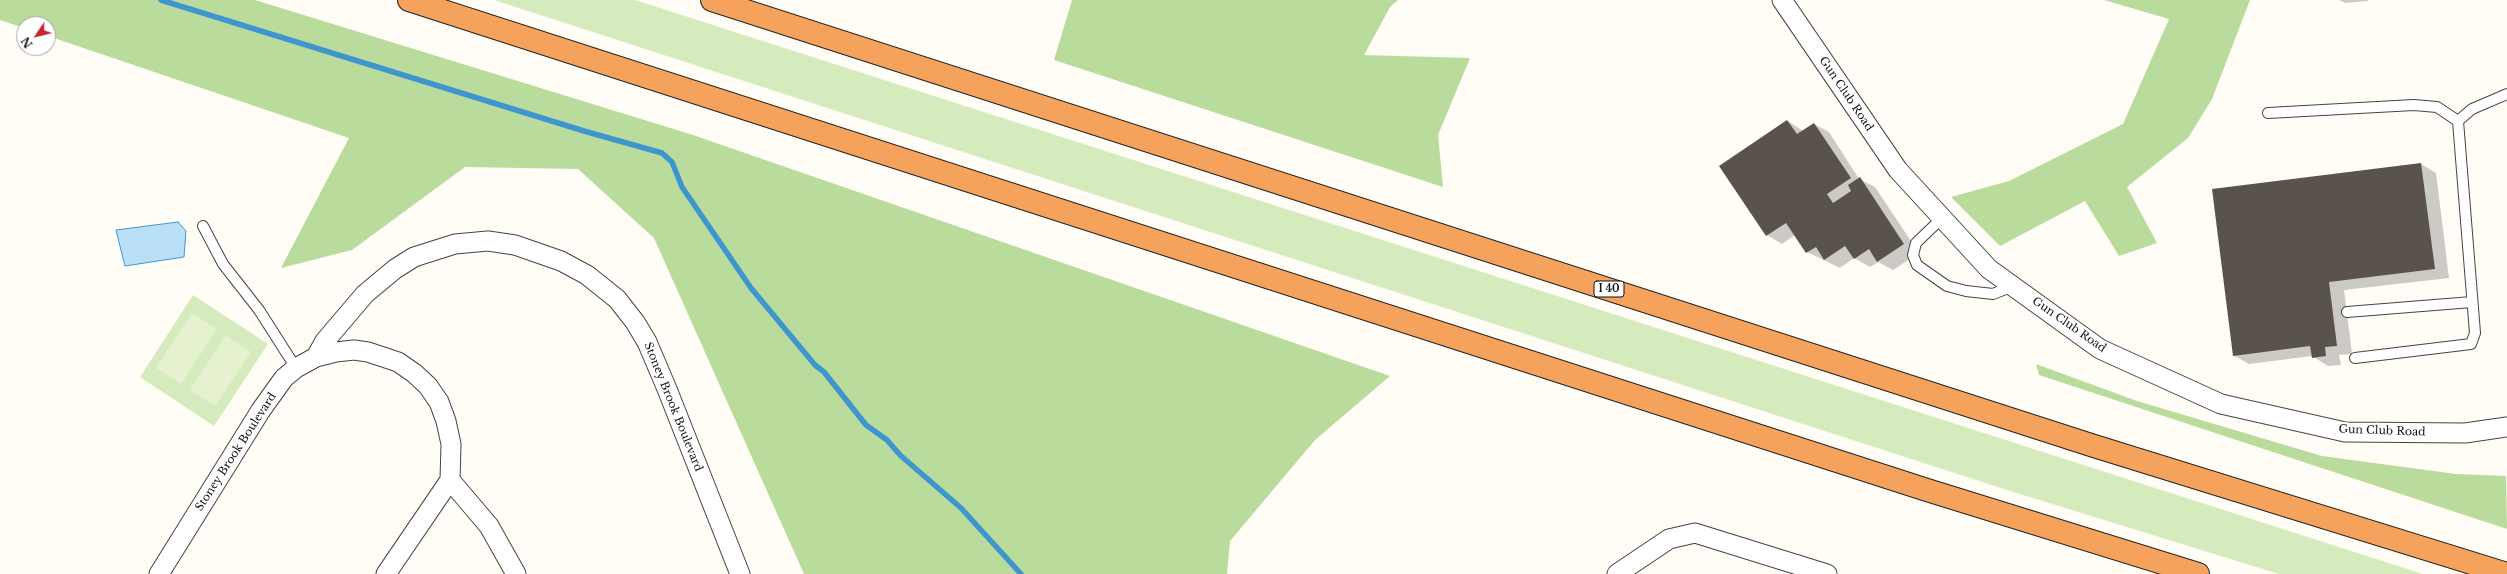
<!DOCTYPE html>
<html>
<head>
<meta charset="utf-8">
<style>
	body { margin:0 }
	#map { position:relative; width:2507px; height:574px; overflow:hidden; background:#fffdf5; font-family:"Libre Baskerville",serif }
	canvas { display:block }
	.north { position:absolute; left:16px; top:16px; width:40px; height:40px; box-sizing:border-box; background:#fff; border:1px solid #a0a0a0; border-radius:50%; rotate:235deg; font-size:11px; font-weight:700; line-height:16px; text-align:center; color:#111 }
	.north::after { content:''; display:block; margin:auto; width:14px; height:18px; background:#c4262e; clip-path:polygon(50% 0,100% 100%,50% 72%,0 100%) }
</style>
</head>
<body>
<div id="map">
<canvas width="2507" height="574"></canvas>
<div class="north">N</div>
</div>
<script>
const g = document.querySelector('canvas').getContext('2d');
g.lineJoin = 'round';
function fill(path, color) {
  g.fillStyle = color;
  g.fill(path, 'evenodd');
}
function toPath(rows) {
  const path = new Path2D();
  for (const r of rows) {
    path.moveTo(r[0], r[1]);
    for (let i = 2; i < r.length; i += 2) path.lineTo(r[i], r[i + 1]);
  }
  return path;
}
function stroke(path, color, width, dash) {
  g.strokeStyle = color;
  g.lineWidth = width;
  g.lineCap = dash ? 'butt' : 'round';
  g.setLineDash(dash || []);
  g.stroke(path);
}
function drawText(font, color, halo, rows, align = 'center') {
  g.font = font + ' "Libre Baskerville",serif';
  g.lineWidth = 4;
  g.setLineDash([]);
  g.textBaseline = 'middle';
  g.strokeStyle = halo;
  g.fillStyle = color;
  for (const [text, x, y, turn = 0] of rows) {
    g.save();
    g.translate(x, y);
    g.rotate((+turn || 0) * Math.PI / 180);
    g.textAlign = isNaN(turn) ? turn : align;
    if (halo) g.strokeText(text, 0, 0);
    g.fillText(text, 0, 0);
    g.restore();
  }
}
const green = toPath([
	[494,0,635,0,2423,574,2279,574,2007,490],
	[193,295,268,344,214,426,140,377]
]);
const forest = toPath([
	[0,0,255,0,693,135,1390,376,1315,440,1230,541,1227,574,804,574,654,238,578,169,465,167,352,250,281,268,349,138,48,36,48,24,24,24,24,28,0,20],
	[1072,0,1398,0,1390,7,1364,55,1470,58,1438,135,1443,187,1054,60],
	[2104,0,2250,0,2212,99,2188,138,2127,187,2157,243,2119,256,2085,201,2000,246,1951,197,2009,181,2123,124,2169,19],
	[2036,364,2137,401,2322,456,2456,474,2506,476,2507,529,2039,375]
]);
const pitch = toPath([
	[192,313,217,329,181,384,156,368],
	[226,335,251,352,215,406,190,390]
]);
const water = toPath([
	[178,222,186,231,184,257,125,266,116,230,178,222]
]);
const shadow = toPath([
	[2339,0,2368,0,2368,1,2345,3],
	[1788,121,1803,131,1814,124,1829,132,1859,179,1875,187,1919,253,1893,270,1878,262,1870,267,1854,258,1840,268,1807,252,1795,235,1782,244,1767,235],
	[2421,164,2436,173,2449,278,2344,290,2352,354,2339,355,2341,365,2328,366,2312,356,2249,364,2233,355]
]);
const stream = toPath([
	[161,0,584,131,662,153,672,162,682,187,751,288,815,365,824,372,866,425,887,440,900,455,961,508,1021,574]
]);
const building = toPath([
	[1787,120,1797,134,1814,123,1851,178,1827,194,1833,203,1851,191,1848,185,1860,177,1904,244,1877,262,1869,249,1854,259,1845,246,1824,260,1816,247,1806,253,1786,223,1766,236,1719,166],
	[2421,163,2435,269,2329,282,2337,346,2325,347,2326,356,2312,358,2310,346,2233,356,2212,189]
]);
const lane = toPath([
	[2268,113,2414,105,2437,107,2458,121],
	[1942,218,1916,243,1913,255,1917,265,1947,286,1966,291,1993,294,2013,286],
	[203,226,223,264,259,310,296,368],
	[2347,312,2472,302],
	[2355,358,2471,344,2475,333,2458,121,2472,109,2507,94]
]);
const street = toPath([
	[1782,0,1898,170,1989,269,2100,349,2221,404,2345,432,2465,433,2507,427],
	[316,357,336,352,354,350,368,352,398,362,414,373,428,386,439,402,446,421,451,444,450,480,386,574],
	[450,480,489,526,516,574],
	[159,574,261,410,284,378,296,368,316,357,325,341,365,294,395,269,414,257,455,244,488,241,515,245,561,261,587,275,617,299,635,322,647,342,667,389,740,574],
	[1617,574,1669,539,1695,533,1827,574]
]);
const highway = toPath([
	[409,0,1927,490,2198,574],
	[712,0,2094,446,2507,574]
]);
const shields = [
	[1609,289,30]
];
const shieldNames = [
	["I 40",1609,289]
];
const streetNames = [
	["Gun Club Road",1846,94,56],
	["Gun Club Road",2069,325,35],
	["Stoney Brook Boulevard",673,407,68],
	["Gun Club Road",2382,431,2],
	["Stoney Brook Boulevard",236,452,-57]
];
fill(green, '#d5ebbd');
fill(forest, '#b9dc9c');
fill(pitch, '#e6f2cf');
fill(water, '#b9e0f7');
stroke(water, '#3f96cf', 1);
fill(shadow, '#0003');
stroke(stream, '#3f96cf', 5.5);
fill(building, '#5a524d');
stroke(lane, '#444', 12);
stroke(street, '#444', 21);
stroke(highway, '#222', 24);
stroke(lane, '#fff', 10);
stroke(street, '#fff', 19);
stroke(highway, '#f5a25d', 22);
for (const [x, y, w] of shields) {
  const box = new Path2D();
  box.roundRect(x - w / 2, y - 8, w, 16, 3);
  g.fillStyle = '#fff';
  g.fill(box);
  stroke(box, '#111', 1);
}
drawText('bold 10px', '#111', null, shieldNames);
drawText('11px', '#111', '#fff', streetNames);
</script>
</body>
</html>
